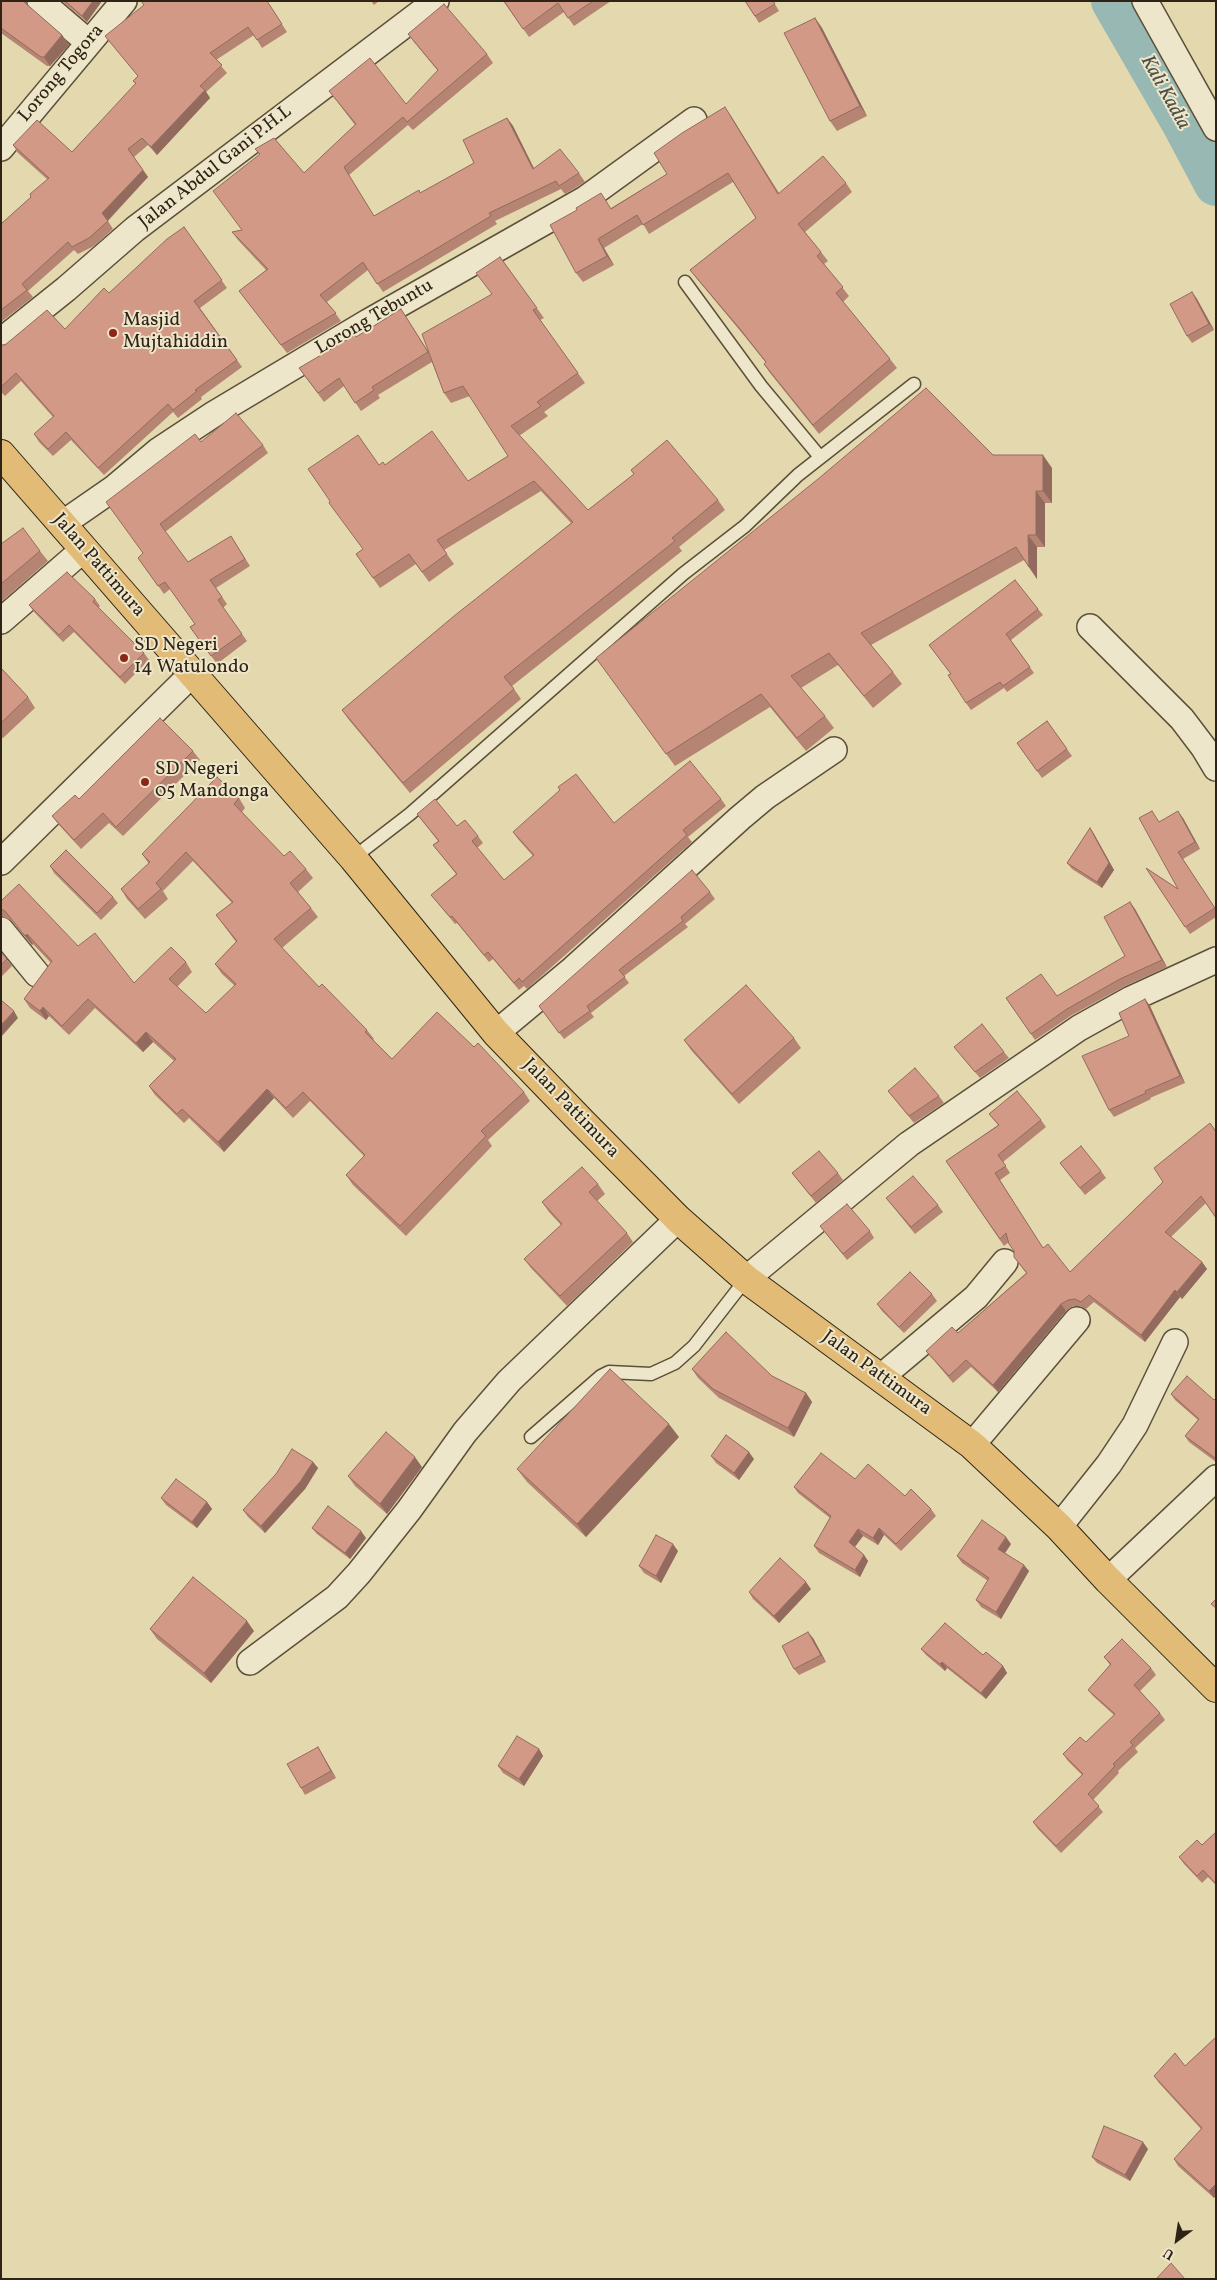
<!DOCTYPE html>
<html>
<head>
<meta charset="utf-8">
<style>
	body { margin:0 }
	#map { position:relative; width:1217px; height:2280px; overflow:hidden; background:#e4d9ae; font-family:Vollkorn,serif }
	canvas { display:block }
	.frame { position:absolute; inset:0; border:2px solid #2f2315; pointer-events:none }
	.north { position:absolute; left:1152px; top:2215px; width:50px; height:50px; -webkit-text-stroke:4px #ede6ca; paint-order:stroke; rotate:211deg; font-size:14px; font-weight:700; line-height:20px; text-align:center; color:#2f2315 }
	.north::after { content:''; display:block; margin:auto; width:18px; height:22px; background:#2f2315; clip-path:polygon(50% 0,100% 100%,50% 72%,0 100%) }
</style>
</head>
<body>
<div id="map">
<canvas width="1217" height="2280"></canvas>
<div class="frame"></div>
<div class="north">U</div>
</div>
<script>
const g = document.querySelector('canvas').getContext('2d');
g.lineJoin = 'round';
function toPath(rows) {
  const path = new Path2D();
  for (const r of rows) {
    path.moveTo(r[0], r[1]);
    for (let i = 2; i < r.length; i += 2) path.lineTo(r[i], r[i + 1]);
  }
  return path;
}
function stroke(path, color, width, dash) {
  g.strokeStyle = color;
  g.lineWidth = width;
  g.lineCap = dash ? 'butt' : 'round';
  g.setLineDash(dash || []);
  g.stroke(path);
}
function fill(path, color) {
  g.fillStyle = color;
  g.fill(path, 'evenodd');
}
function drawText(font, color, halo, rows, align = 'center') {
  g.font = font + ' Vollkorn,serif';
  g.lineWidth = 4;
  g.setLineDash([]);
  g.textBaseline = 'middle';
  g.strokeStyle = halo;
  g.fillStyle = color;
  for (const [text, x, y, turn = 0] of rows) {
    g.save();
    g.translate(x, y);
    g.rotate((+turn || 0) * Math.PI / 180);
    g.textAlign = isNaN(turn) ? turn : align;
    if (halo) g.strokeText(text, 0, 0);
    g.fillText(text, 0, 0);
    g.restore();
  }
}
const river = toPath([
	[1113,1,1183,122,1216,184]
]);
const service = toPath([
	[685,282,761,386,820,457],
	[353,858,410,814,683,574,745,526,798,475,914,384],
	[531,1437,601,1376,609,1372,651,1374,675,1363,694,1346,746,1279]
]);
const minor = toPath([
	[40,1,88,42],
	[1145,1,1216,128],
	[1,148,124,1],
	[1,341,66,289,135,229,436,1],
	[62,524,114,488,158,451,214,414,368,322,585,199,694,120],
	[1,621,84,549],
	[1090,627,1182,719,1204,748,1216,768],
	[1,862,192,674],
	[1,930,37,974],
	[496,1033,573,969,740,818,765,797,834,750],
	[746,1279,909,1144,1079,1028,1131,999,1216,960],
	[881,1377,976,1297,1005,1262],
	[972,1445,1077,1320],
	[1059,1527,1109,1464,1135,1425,1175,1342],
	[1108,1580,1216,1478],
	[250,1662,337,1597,359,1573,409,1510,465,1432,509,1381,678,1219]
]);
const trunk = toPath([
	[1,454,353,858,496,1033,583,1123,678,1219,746,1279,972,1445,1059,1527,1108,1580,1216,1688]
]);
const wall = toPath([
	[1,1,26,1,26,5,62,35,69,45,50,66,47,66,1,33],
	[62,1,102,1,87,22],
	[267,1,287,32,262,48,254,35,216,60,227,73,206,92,210,98,157,155,148,145,134,157,148,177,108,221,113,229,94,246,78,254,74,250,28,291,33,297,1,322,1,224,31,197,48,180,18,153,13,145,72,152,136,84,133,81,138,76,105,36],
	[371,1,379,1,374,5],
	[503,1,611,1,574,26,564,12,529,37],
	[745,1,773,1,779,11,759,23],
	[815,18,822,28,867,116,837,131,830,121],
	[408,34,487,54,493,63,413,130,408,125,349,175,374,216,421,193,474,163,507,118,513,126,534,168,579,173,585,182,565,194,561,189,495,221,497,224,383,292,368,270,327,302,341,321,287,353,239,291,266,270,238,240,232,232,241,230,259,154,255,149,304,173,355,125,329,91,406,104,438,71,414,42],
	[731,116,779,193,846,183,852,192,805,232,821,252,828,261,824,264,849,296,843,302,890,359,897,368,819,434,770,373,764,364,766,363,746,338,697,279,690,270,756,218,733,182,649,234,643,224,604,248,614,265,583,282,576,273,611,208,667,174],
	[184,227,227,288,200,308,242,367,201,397,202,399,178,418,173,412,104,475,71,440,53,456,39,442,34,434,53,417,21,381,5,396,1,392,1,345,65,329,109,293],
	[500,257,544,318,540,320,585,383,544,412,548,416,519,436,588,510,634,474,631,470,718,500,725,510,679,547,682,551,512,686,521,699,410,793,349,720,342,710,571,523,541,491,444,550,454,564,429,582,416,564,380,588,356,554,363,550,379,465,385,465,468,481,508,456,470,396,451,403,444,393,432,362,378,395,380,398,361,411,344,386,324,402,299,368,356,337,401,309,428,351,492,294],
	[1192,292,1197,299,1214,330,1192,343,1187,336],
	[201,442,263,445,268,453,165,532,188,562,231,536,250,566,216,588,227,604,223,608,247,641,217,664,190,627,195,624,170,589,164,594,138,558,143,554],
	[993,455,1052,468,1052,503,1045,503,1045,547,1037,547,1037,579,1024,560,871,645,893,672,902,684,873,708,838,665,801,688,825,716,834,728,806,751,770,707,675,766,605,670],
	[1,544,40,551,48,561,1,602],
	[95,599,100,606,98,608,144,653,149,660,125,684,74,632,63,642,34,612,29,605],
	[1038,609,1043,615,1011,640,1034,673,1007,692,1004,688,971,710,966,703,951,674,929,645],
	[1,668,28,697,35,708,3,738,1,737],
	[1047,721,1072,756,1042,778,1017,743],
	[193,751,200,760,123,836,109,823,81,849,59,825,52,816,79,799],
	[239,798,245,808,242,812,284,856,306,869,313,878,298,892,311,908,318,917,282,948,319,987,367,1030,374,1039,373,1040,392,1059,474,1047,524,1092,530,1101,488,1140,492,1146,406,1236,353,1185,346,1175,364,1156,310,1101,293,1118,274,1098,224,1152,189,1118,184,1123,155,1095,149,1086,174,1061,153,1042,143,1052,95,1008,69,1035,49,1016,46,1020,30,1008,24,999,51,963,33,944,32,945,12,921,1,916,1,901,78,946,134,983,186,962,192,972,177,987,206,1013,235,986,222,974,215,964,236,942,216,915,232,903,193,861,163,891,168,899,145,919,127,899,121,889,149,864,142,854],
	[721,799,726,806,688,837,692,842,527,989,524,986,519,990,493,959,489,962,457,923,455,924,431,895,456,874,433,845,438,841,417,814,457,826,478,836,483,843,477,848,504,880,533,856,518,839,513,832,614,823],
	[1183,818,1200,849,1183,859,1216,910,1216,917,1190,934,1146,868,1178,889,1159,822],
	[1090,828,1094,834,1114,870,1102,888,1072,869,1067,863],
	[50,866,113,897,118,903,101,920,54,873],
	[710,892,715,899,685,924,688,927,624,976,629,983,591,1013,594,1017,564,1039,539,1006],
	[1130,902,1135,909,1167,967,1125,986,1072,1015,1035,1040,1006,998,1057,996,1125,956],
	[1,952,12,966,1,977],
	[1145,999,1150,1006,1185,1083,1150,1098,1151,1099,1114,1117,1109,1110,1129,1036],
	[794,1038,801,1048,739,1104,691,1050,684,1040],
	[954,1047,1004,1052,1009,1058,980,1078],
	[888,1091,939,1096,944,1103,914,1123],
	[989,1114,1041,1120,1046,1127,1003,1162,1010,1173,1000,1180,1043,1248,1070,1272,1163,1182,1210,1123,1216,1131,1216,1218,1206,1203,1171,1237,1202,1262,1207,1269,1182,1299,1180,1297,1145,1342,1094,1302,1086,1309,1080,1306,1073,1306,1066,1311,998,1392,971,1367,953,1383,931,1357,926,1351,958,1333,1026,1273,1014,1257,1014,1251,1009,1242,1004,1246,946,1161,998,1125],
	[1060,1163,1101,1171,1106,1178,1085,1195],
	[792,1173,838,1173,843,1180,816,1203],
	[598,1184,605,1194,597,1201,627,1233,633,1242,567,1306,531,1268,524,1259,561,1225,549,1212,542,1202],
	[886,1198,938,1205,943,1212,915,1234],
	[820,1226,870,1231,874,1238,847,1260],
	[932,1294,937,1301,904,1333,882,1311,877,1304],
	[692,1369,772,1376,806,1393,812,1402,794,1437,719,1398,698,1378],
	[1171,1394,1214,1400,1216,1398,1216,1462,1189,1442,1185,1436,1198,1420,1175,1400],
	[679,1437,586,1537,527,1482,517,1469],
	[711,1456,754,1459,739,1480,716,1463],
	[313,1462,318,1468,305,1489,265,1533,248,1517,243,1510],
	[422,1467,387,1514,355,1486,348,1476],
	[855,1479,905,1496,931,1509,936,1516,901,1551,884,1535,878,1545,863,1536,855,1547,864,1555,868,1561,860,1577,819,1553,814,1546,830,1518,798,1493,794,1487],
	[161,1498,207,1502,212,1509,197,1528,166,1505],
	[312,1528,366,1538,350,1559,317,1534],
	[1011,1544,1005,1553,1029,1571,1001,1619,981,1607,976,1600,988,1581,962,1563,957,1556],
	[678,1551,661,1583,644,1573,639,1566],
	[811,1589,779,1623,753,1599,749,1592],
	[150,1629,254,1631,211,1683,157,1639],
	[813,1638,826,1662,799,1675,794,1669],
	[921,1649,983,1655,1003,1666,1007,1673,986,1699,947,1668,945,1671,926,1655],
	[1104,1657,1151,1668,1156,1675,1140,1691,1160,1713,1165,1720,1135,1748,1138,1752,1118,1771,1119,1773,1093,1800,1103,1812,1061,1853,1038,1829,1033,1822,1082,1775,1068,1761,1063,1754,1086,1742,1114,1715,1093,1696,1088,1690,1110,1665],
	[318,1747,336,1778,305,1795,301,1788],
	[539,1749,543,1756,524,1786,503,1773,498,1766],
	[1216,1832,1216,1885,1208,1877,1202,1883,1184,1864,1179,1857,1202,1845],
	[1216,2037,1214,2198,1178,2166,1174,2159,1201,2129,1159,2083,1154,2076,1185,2066],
	[1148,2149,1130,2181,1097,2163,1092,2157]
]);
const shadedWall = toPath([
	[93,1,102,1,87,22,82,16],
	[815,18,822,28,867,116,860,106],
	[62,35,69,45,50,66,44,57],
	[205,90,210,98,157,155,151,147],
	[725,107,731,116,784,203,778,194],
	[507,118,513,126,538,177,533,169],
	[143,170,148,177,107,221,102,213],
	[598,239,604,248,614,265,607,256],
	[1192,292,1197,299,1214,330,1209,324],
	[1043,455,1052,468,1052,503,1043,491],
	[1036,491,1045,503,1045,547,1036,535],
	[1028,535,1037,547,1037,579,1029,567],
	[1178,811,1183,818,1200,849,1195,842],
	[1090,828,1094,834,1114,870,1102,888,1097,882],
	[1130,902,1135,909,1167,967,1162,960],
	[27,934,33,944,32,945,25,936],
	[1145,999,1150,1006,1185,1083,1180,1076],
	[43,1007,49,1016,46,1020,40,1011],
	[14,1011,18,1018,1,1037,1,1025],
	[146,1032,153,1042,143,1052,136,1043],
	[267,1089,274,1098,224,1152,218,1142],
	[1202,1262,1207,1269,1182,1299,1177,1292],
	[1175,1290,1180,1297,1145,1342,1141,1335],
	[1061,1304,1066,1311,998,1392,993,1385],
	[806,1393,812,1402,794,1437,788,1428],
	[669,1424,679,1437,586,1537,577,1524],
	[749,1452,754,1459,739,1480,734,1473],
	[415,1457,422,1467,387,1514,380,1504],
	[313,1462,318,1468,305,1489,265,1533,261,1526],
	[207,1502,212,1509,197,1528,192,1522],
	[879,1528,884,1535,878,1545,873,1538],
	[858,1529,863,1536,853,1549,849,1542],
	[361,1531,366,1538,350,1559,345,1553],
	[1006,1537,1011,1544,1003,1556,998,1549],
	[673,1544,678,1551,661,1583,656,1576],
	[864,1555,868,1561,860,1577,855,1570],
	[1024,1565,1029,1571,1001,1619,996,1612],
	[806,1582,811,1589,779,1623,774,1616],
	[247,1621,254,1631,211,1683,204,1673],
	[808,1632,813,1638,826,1662,821,1655],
	[942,1662,947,1668,945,1671,940,1664],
	[1003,1666,1007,1673,986,1699,981,1693],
	[318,1747,322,1754,336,1778,331,1771],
	[539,1749,543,1756,524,1786,519,1779],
	[1143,2142,1148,2149,1130,2181,1125,2175],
	[1216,2184,1216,2196,1214,2198,1209,2191]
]);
const building = toPath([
	[1,1,23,1,62,35,44,57,41,57,1,28,1,1],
	[65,1,93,1,82,16,65,1],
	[141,1,267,1,282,24,257,40,248,27,210,53,222,65,200,86,205,90,151,147,142,138,128,149,143,170,102,213,108,221,89,238,72,247,68,242,22,284,27,290,1,310,1,224,31,197,30,194,49,178,13,145,37,120,72,152,136,83,133,81,138,76,105,36,144,5,141,1],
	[504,1,593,1,568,18,558,3,523,29,504,1],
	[745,1,773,1,775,4,755,16,745,1],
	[444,4,487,54,407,122,403,117,344,167,374,216,419,190,420,193,474,163,463,140,507,118,533,169,560,149,579,173,559,186,556,181,489,213,491,216,377,284,363,262,320,295,336,313,281,345,239,291,268,269,232,232,242,230,213,191,260,154,255,149,274,138,304,173,356,124,329,91,370,58,406,104,438,70,408,34,444,4],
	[815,18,860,106,830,121,784,33,815,18],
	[725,107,778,194,823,156,846,183,798,224,821,252,817,256,843,287,836,293,890,359,813,425,764,364,766,362,740,329,690,270,756,218,728,173,643,225,637,215,598,239,607,256,576,273,550,225,577,210,576,208,601,193,611,209,667,174,654,153,682,133,725,107],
	[184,227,222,280,194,301,237,360,195,390,197,391,173,410,168,404,98,468,66,432,48,449,34,434,54,416,16,373,1,387,1,345,5,345,47,310,65,329,104,288,109,293,167,239,184,227],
	[500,257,537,308,533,310,578,373,537,402,541,406,511,426,588,510,634,474,631,470,667,440,718,500,672,538,675,541,504,677,514,689,403,783,342,710,454,616,573,522,534,481,437,540,447,554,422,572,409,554,373,578,356,554,363,549,329,503,330,501,308,469,358,435,379,465,383,462,385,465,432,431,468,481,508,456,463,386,444,393,422,334,492,294,476,273,500,257],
	[1192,292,1209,324,1187,336,1170,304,1192,292],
	[401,309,428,352,372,387,374,390,355,403,339,378,318,393,299,368,355,335,356,337,401,309],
	[926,388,993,455,1043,455,1043,491,1036,491,1036,535,1028,535,1029,567,1016,547,861,633,893,672,864,696,829,653,791,676,825,716,797,738,761,694,666,754,596,658,818,479,926,388],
	[236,413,263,445,160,524,188,562,231,536,245,559,210,580,222,597,218,600,242,634,211,656,190,627,195,624,165,582,158,586,138,558,143,553,106,502,195,434,201,442,236,413],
	[23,528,40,551,1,584,1,544,23,528],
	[67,572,95,599,93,602,144,653,120,677,69,625,59,635,29,605,67,572],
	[1015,580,1038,609,1006,634,1030,667,1003,686,1000,682,966,703,948,675,951,674,929,645,1015,580],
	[1,668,28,697,1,723,1,668],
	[160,718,193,751,116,827,103,813,74,840,52,816,75,795,79,799,160,718],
	[1047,721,1067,749,1037,771,1017,743,1047,721],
	[690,761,721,799,683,830,687,835,522,982,519,978,514,983,488,952,484,955,452,916,450,917,431,895,457,874,433,845,439,841,417,814,435,799,457,826,465,820,478,836,472,841,504,880,534,855,513,832,560,790,558,787,576,774,614,823,690,761],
	[217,777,239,798,234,804,284,856,290,851,306,869,290,883,311,908,274,939,319,987,322,984,367,1030,365,1032,392,1059,437,1012,474,1047,478,1043,524,1092,481,1131,486,1136,400,1226,346,1175,365,1155,303,1092,286,1108,267,1089,218,1142,182,1109,177,1114,149,1086,176,1059,146,1032,136,1043,88,999,62,1026,43,1007,40,1011,24,999,52,961,27,934,25,936,5,911,1,909,1,901,19,884,78,946,95,933,134,983,171,947,186,962,169,979,206,1013,236,984,215,964,237,941,216,915,233,902,186,852,156,883,161,889,138,909,121,889,150,862,142,854,217,777],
	[1152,811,1159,822,1178,811,1195,842,1178,852,1215,908,1185,927,1146,868,1178,889,1139,818,1152,811],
	[1090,828,1109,863,1097,882,1067,863,1090,828],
	[66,850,113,897,97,913,50,866,66,850],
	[692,870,710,892,681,917,683,921,619,970,625,977,587,1006,590,1011,559,1033,539,1006,692,870],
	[1130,902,1162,960,1120,979,1067,1009,1031,1034,1006,998,1041,974,1057,996,1125,956,1104,917,1130,902],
	[1,952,7,959,1,965,1,952],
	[746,985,794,1038,732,1094,684,1040,746,985],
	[1145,999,1180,1076,1145,1091,1146,1093,1109,1110,1082,1056,1129,1036,1119,1013,1145,999],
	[1,1000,14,1011,1,1025,1,1000],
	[982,1024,1004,1052,975,1072,954,1047,982,1024],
	[915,1068,939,1096,909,1116,888,1091,915,1068],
	[1017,1091,1041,1120,998,1155,1006,1166,995,1173,1043,1248,1048,1244,1070,1272,1163,1182,1154,1168,1210,1123,1216,1132,1216,1218,1201,1196,1165,1232,1202,1262,1177,1292,1175,1290,1141,1335,1089,1295,1081,1302,1075,1299,1068,1300,1061,1304,993,1385,966,1360,949,1376,926,1351,952,1327,958,1333,1027,1273,1014,1257,1014,1251,1009,1244,1006,1233,1000,1239,946,1161,999,1125,989,1114,1017,1091],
	[1081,1146,1101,1171,1080,1188,1060,1163,1081,1146],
	[819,1151,838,1173,811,1196,792,1173,819,1151],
	[582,1167,598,1184,589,1192,627,1233,560,1296,524,1259,562,1224,542,1202,582,1167],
	[913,1176,938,1205,911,1227,886,1198,913,1176],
	[847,1204,870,1231,843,1254,820,1226,847,1204],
	[910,1272,932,1294,899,1327,877,1304,910,1272],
	[726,1332,772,1376,806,1393,788,1428,713,1389,692,1369,726,1332],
	[610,1369,669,1424,577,1524,517,1469,610,1369],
	[1187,1376,1214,1400,1216,1398,1216,1457,1215,1458,1185,1436,1199,1419,1171,1394,1187,1376],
	[386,1432,415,1457,380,1504,348,1476,386,1432],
	[726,1435,749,1452,734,1473,711,1456,726,1435],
	[292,1449,313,1462,300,1482,261,1526,243,1510,276,1474,292,1449],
	[821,1453,855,1479,868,1464,905,1496,911,1489,931,1509,896,1544,879,1528,873,1538,858,1529,849,1542,864,1555,855,1570,814,1546,831,1516,794,1487,821,1453],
	[176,1479,207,1502,192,1522,161,1498,176,1479],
	[328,1506,361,1531,345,1553,312,1528,328,1506],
	[982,1520,1006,1537,998,1549,1024,1565,996,1612,976,1600,989,1578,957,1556,982,1520],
	[656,1535,673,1544,656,1576,639,1566,656,1535],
	[780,1558,806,1582,774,1616,749,1592,780,1558],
	[193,1577,247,1621,204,1673,150,1629,193,1577],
	[1216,1599,1216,1608,1211,1604,1216,1599],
	[945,1623,983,1655,986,1652,1003,1666,981,1693,942,1662,940,1664,921,1649,945,1623],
	[808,1632,821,1655,794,1669,782,1646,808,1632],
	[1122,1639,1151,1668,1134,1685,1160,1713,1130,1742,1133,1745,1113,1764,1115,1766,1088,1794,1099,1806,1056,1846,1033,1822,1083,1774,1063,1754,1080,1737,1086,1742,1115,1714,1088,1690,1111,1664,1104,1657,1122,1639],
	[517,1736,539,1749,519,1779,498,1766,517,1736],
	[318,1747,331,1771,301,1788,287,1764,318,1747],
	[1216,1832,1216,1884,1203,1870,1197,1876,1179,1857,1197,1840,1202,1845,1216,1832],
	[1216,2037,1216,2184,1209,2191,1174,2159,1202,2128,1154,2076,1175,2053,1185,2066,1216,2037],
	[1104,2126,1143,2142,1125,2175,1092,2157,1104,2126],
	[1171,2263,1185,2279,1156,2279,1171,2263]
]);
const markers = [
	[113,333,5,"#8f2418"],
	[124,658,5,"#8f2418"],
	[145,782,5,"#8f2418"]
];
const streetNames = [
	["Lorong Togora",62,74,-50],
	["Jalan Abdul Gani P.H.L",216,168,-38],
	["Lorong Tebuntu",375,318,-30],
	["Jalan Pattimura",98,566,49],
	["Jalan Pattimura",570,1109,46],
	["Jalan Pattimura",876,1374,36]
];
const poiNames = [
	["Masjid",123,322],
	["Mujtahiddin",123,344],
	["SD Negeri",134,647],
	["14 Watulondo",134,669],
	["SD Negeri",155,771],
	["05 Mandonga",155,793]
];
const waterNames = [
	["Kali Kadia",1164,93,61]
];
stroke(river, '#98b8b3', 44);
stroke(service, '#5c503b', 15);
stroke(minor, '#5c503b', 28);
stroke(trunk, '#2f2315', 30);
stroke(service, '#ede6ca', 12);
stroke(minor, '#ede6ca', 25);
stroke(trunk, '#e2bc77', 28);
fill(wall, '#b58473');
fill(shadedWall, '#936b5e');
fill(building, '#d29986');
stroke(building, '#936b5e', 1);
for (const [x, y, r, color] of markers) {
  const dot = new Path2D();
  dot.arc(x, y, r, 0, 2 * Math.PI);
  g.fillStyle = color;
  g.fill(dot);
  stroke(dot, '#ede6ca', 2);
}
drawText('19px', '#2f2315', '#ede6ca', streetNames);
drawText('19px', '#2f2315', '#ede6ca', poiNames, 'left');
drawText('italic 20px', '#4e5044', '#ede6ca', waterNames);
</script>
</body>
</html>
